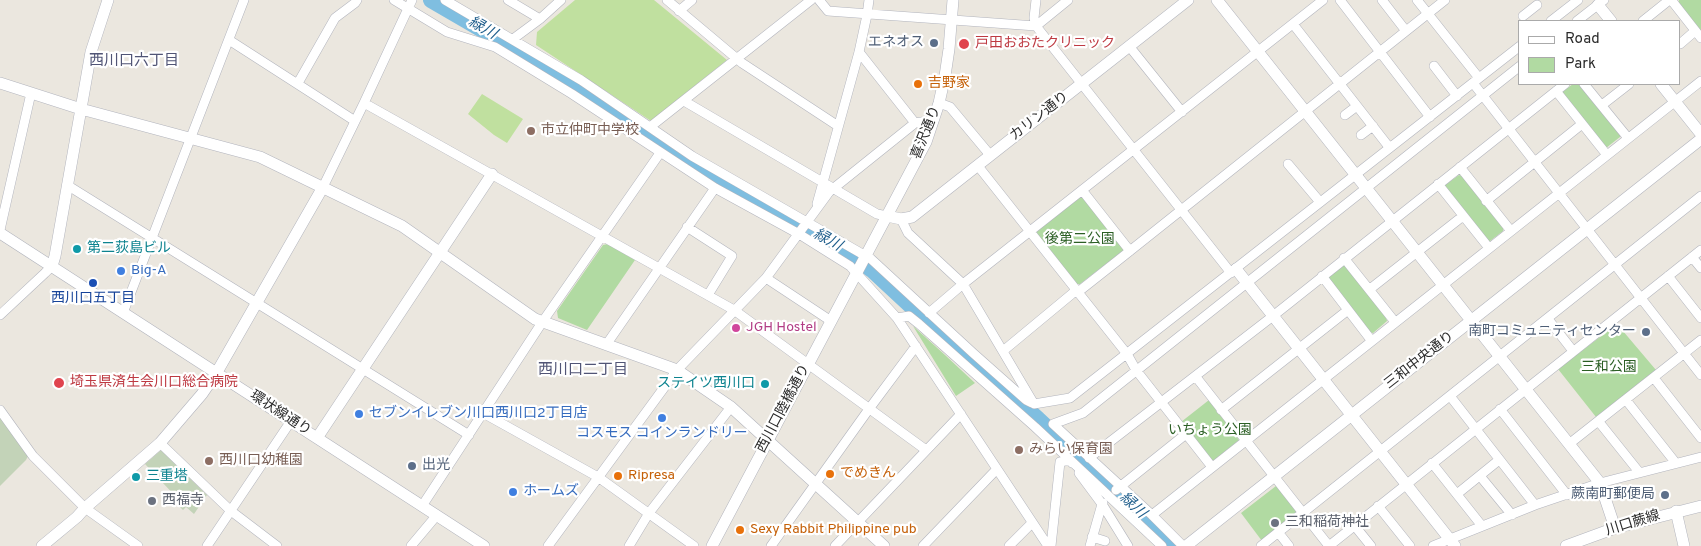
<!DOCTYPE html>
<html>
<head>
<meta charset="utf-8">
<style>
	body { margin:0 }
	#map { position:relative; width:1701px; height:546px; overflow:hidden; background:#ebe7df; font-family:Overpass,sans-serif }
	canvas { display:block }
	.legend { position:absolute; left:1518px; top:20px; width:162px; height:65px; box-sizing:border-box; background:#fff; border:1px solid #aaa; margin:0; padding:6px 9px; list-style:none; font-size:15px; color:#2b2b2b }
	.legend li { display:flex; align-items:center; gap:10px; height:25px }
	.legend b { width:25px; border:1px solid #aaa }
</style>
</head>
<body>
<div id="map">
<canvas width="1701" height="546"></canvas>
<ul class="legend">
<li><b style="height:6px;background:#fff"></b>Road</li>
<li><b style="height:14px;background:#b1daa2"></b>Park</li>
</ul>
</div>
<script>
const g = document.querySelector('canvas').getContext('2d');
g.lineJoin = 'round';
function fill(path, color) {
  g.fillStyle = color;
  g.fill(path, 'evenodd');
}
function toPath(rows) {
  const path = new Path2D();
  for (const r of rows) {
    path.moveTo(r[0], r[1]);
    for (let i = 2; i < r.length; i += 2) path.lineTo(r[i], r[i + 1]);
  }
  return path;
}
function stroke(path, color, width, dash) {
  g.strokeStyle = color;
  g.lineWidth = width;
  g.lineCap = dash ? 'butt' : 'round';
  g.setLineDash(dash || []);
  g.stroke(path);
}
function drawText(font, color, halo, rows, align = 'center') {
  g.font = font + ' Overpass,"Noto Sans JP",sans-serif';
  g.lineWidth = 4.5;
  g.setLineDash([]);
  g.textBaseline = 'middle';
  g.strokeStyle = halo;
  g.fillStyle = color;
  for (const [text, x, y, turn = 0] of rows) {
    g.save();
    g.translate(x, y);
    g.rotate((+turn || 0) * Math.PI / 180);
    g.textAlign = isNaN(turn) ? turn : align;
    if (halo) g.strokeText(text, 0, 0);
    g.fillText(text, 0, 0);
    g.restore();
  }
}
const green = toPath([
	[1679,0,1701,0,1701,34,1678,4],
	[1573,84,1580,84,1620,133,1620,137,1606,148,1562,92],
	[1459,175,1462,176,1503,228,1503,231,1490,241,1487,241,1445,187,1445,185],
	[1081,196,1084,197,1124,250,1080,284,1077,284,1036,233,1036,231],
	[608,244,635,260,587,330,558,318,557,311,603,245],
	[1343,265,1348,267,1386,317,1387,321,1373,333,1369,332,1329,281,1329,276],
	[1617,324,1656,370,1596,417,1558,369],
	[913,326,945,355,975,383,956,396],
	[1209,400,1239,440,1212,462,1181,422],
	[1276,486,1296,511,1296,513,1262,541,1241,513]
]);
const cemetery = toPath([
	[0,417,28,456,26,460,0,486],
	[161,450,207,495,194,514,186,507,183,510,176,503,179,500,145,464]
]);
const pitch = toPath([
	[575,0,654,0,727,60,651,121,536,45,537,32],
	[482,94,523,119,507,143,494,135,468,114]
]);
const river = toPath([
	[431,0,524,54,709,175,852,255,872,270,928,322,1038,419,1174,546]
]);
const street = toPath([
	[394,0,447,32,495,47,572,94,715,188,799,234,850,266,897,318,1048,546],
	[445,0,581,80,692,156,871,259,973,353,1026,400,1032,403],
	[508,0,540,19],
	[667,0,742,63,838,126],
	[819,0,828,11,1036,26,1068,0],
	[1036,0,1034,18,1036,26,1231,273],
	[1340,0,1430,117],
	[1382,0,1406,31],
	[1417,0,1479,78],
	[1672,1,1701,38],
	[679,11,692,0],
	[1523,16,1537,5],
	[1551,21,1578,0],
	[1577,21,1604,0],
	[1643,21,1668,1,1672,0],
	[1293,24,1389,147],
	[513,39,540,19,561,0],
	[229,40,355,121],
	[1680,44,1695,31],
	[1129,46,1182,112],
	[859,52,915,123],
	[1434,66,1457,96],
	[298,83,335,18,355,3,357,0],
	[1473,83,1701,375],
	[1584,84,1628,138],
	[1556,91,1607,155],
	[684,101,877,214,887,216],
	[364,103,734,310,926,450],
	[939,103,950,107,990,155],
	[1602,105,1629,84],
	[1345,115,1357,106],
	[650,127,811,0],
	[1361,135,1373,126],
	[1288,164,1320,202],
	[978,166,1127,354,1136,370,1212,467],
	[1460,167,1511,231],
	[1438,184,1489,248],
	[67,185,469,435],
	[323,187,364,103,412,0],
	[1082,190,1130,251],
	[1486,201,1582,124],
	[817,204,859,52,867,15,869,0],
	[901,219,908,233,963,284,1034,404,1070,398,1520,46],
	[687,227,732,256,708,295],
	[0,230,31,93],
	[1692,257,1701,268],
	[1344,258,1395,322],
	[1322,276,1371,340],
	[1668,276,1701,318],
	[766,278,831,321],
	[1370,289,1463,216],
	[123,313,244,0],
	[929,313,963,284,1323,0],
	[0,315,45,273,52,266],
	[897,318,909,316,919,324,1035,427,1162,546],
	[1548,319,1573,351],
	[606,345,715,188],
	[1003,351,1073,293,1078,292,1116,262,1445,0],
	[1196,377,1329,546],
	[1654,378,1701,438],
	[1450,396,1535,505],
	[1626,400,1675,462],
	[1500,409,1567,495],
	[0,410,33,456,85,508,138,546],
	[1221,410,1348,310],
	[483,413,598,477,694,546],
	[1599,422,1639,472],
	[160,443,231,511,277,546],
	[1569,444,1701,340],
	[1089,458,1273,316,1565,84],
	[1432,463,1482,526],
	[1079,473,1102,504,1128,546],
	[1480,476,1512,515],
	[1116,490,1186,434],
	[1457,494,1499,460],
	[422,506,543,321,660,153],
	[1378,506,1410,546],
	[1152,515,1701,81],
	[1354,525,1371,546],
	[1278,532,1289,546],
	[1092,537,1105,541],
	[207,546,291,421],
	[411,546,437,515],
	[548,546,677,370,766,278,829,192,915,123,934,120],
	[629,546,649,513,731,407],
	[771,546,869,409,916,346],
	[835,546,961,414],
	[923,546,996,470],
	[1009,546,1032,523],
	[1051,546,1060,462,1070,460,1072,463],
	[1090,546,1102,504,1103,503],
	[1183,546,1152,515,1053,424,1083,413,1520,66],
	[1261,546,1701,196],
	[1329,546,1701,250],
	[1433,546,1535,505,1600,483,1701,457]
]);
const secondary = toPath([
	[1217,0,1600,483,1615,528],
	[1598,5,1611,21],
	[0,83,81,109,260,157,402,226,535,319,677,370,731,407,884,546],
	[1661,84,1701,134],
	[887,216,901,219,912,217,1188,0],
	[0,233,484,546],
	[52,266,55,256,91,52,108,0],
	[1236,269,1455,546],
	[317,438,492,174],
	[1676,511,1684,546],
	[42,546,77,517,85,508,160,443,202,394,217,372,323,187],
	[712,546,926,142,939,103,945,76,949,49,953,0],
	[1186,546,1701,139],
	[1566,546,1615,528,1701,506]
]);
const markers = [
	[934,43,5,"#5c6f8a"],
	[964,44,6,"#e0444e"],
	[918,84,5,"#e8710a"],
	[531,131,5,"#8d6e63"],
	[77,249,5,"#0f9aa8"],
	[121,271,5,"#3f7fe0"],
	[93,283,5,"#1a4fb4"],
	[736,328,5,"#d1479c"],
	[1646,332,5,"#5c6f8a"],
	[59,383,6,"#e0444e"],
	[765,384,5,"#0f9aa8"],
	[359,414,5,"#3f7fe0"],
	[662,418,5,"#3f7fe0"],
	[1019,450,5,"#8d6e63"],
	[209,461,5,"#8d6e63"],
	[412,466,5,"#5c6f8a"],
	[830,474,5,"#e8710a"],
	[618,476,5,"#e8710a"],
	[136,477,5,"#0f9aa8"],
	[513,492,5,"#3f7fe0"],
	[1665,495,5,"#5c6f8a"],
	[152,501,5,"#6b7280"],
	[1275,523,5,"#6b7280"],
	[740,530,5,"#e8710a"]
];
const serviceNames = [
	["エネオス",924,43],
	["南町コミュニティセンター",1636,332],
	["出光",422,466,"left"],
	["蕨南町郵便局",1655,495]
];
const healthNames = [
	["戸田おおたクリニック",975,44],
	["埼玉県済生会川口総合病院",70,383]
];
const foodNames = [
	["吉野家",928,84],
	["でめきん",840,474],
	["Ripresa",628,476],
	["Sexy Rabbit Philippine pub",750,530]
];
const streetNames = [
	["カリン通り",1040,117,-38],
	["喜沢通り",927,133,-68],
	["三和中央通り",1420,361,-38],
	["西川口陸橋通り",784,409,-62],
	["環状線通り",280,414,33],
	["川口蕨線",1633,524,-17]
];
const educationNames = [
	["市立仲町中学校",541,131],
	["みらい保育園",1029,450],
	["西川口幼稚園",219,461]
];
const parkNames = [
	["後第二公園",1080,240],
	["三和公園",1609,368],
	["いちょう公園",1210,431]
];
const cultureNames = [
	["第二荻島ビル",87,249],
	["ステイツ西川口",755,384,"right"],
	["三重塔",146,477]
];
const shopNames = [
	["Big-A",131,271],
	["セブンイレブン川口西川口2丁目店",369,414],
	["コスモス コインランドリー",662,434,"center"],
	["ホームズ",523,492]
];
const transitNames = [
	["西川口五丁目",93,299]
];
const hotelNames = [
	["JGH Hostel",746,328]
];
const worshipNames = [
	["西福寺",162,501],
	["三和稲荷神社",1285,523]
];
const waterNames = [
	["緑川",482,29,30],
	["緑川",827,241,29],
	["緑川",1132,506,43]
];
const neighbourhoodNames = [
	["西川口六丁目",134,62],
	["西川口二丁目",583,371]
];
fill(green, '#b1daa2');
fill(cemetery, '#c3d3b8');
fill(pitch, '#c0e09f');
stroke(river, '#7fbee0', 16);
stroke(street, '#b2b4bd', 10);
stroke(secondary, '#b2b4bd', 12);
stroke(street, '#fff', 9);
stroke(secondary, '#fff', 11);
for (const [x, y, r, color] of markers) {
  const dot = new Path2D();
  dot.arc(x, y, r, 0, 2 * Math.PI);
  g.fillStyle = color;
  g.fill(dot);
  stroke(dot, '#fff', 2);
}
drawText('14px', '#4e5e75', '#fff', serviceNames, 'right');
drawText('14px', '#be3a42', '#fff', healthNames, 'left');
drawText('14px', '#c56008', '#fff', foodNames, 'left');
drawText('14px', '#2b2b2b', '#fff', streetNames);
drawText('14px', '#785e54', '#fff', educationNames, 'left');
drawText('14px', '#2b5f24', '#fff', parkNames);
drawText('14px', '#0d838f', '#fff', cultureNames, 'left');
drawText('14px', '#366cbe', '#fff', shopNames, 'left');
drawText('14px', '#164399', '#fff', transitNames);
drawText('14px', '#b23c85', '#fff', hotelNames, 'left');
drawText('14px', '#5b616d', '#fff', worshipNames, 'left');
drawText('italic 15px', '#1e5d8b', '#fff', waterNames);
drawText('15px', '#515576', '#fff', neighbourhoodNames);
</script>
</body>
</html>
